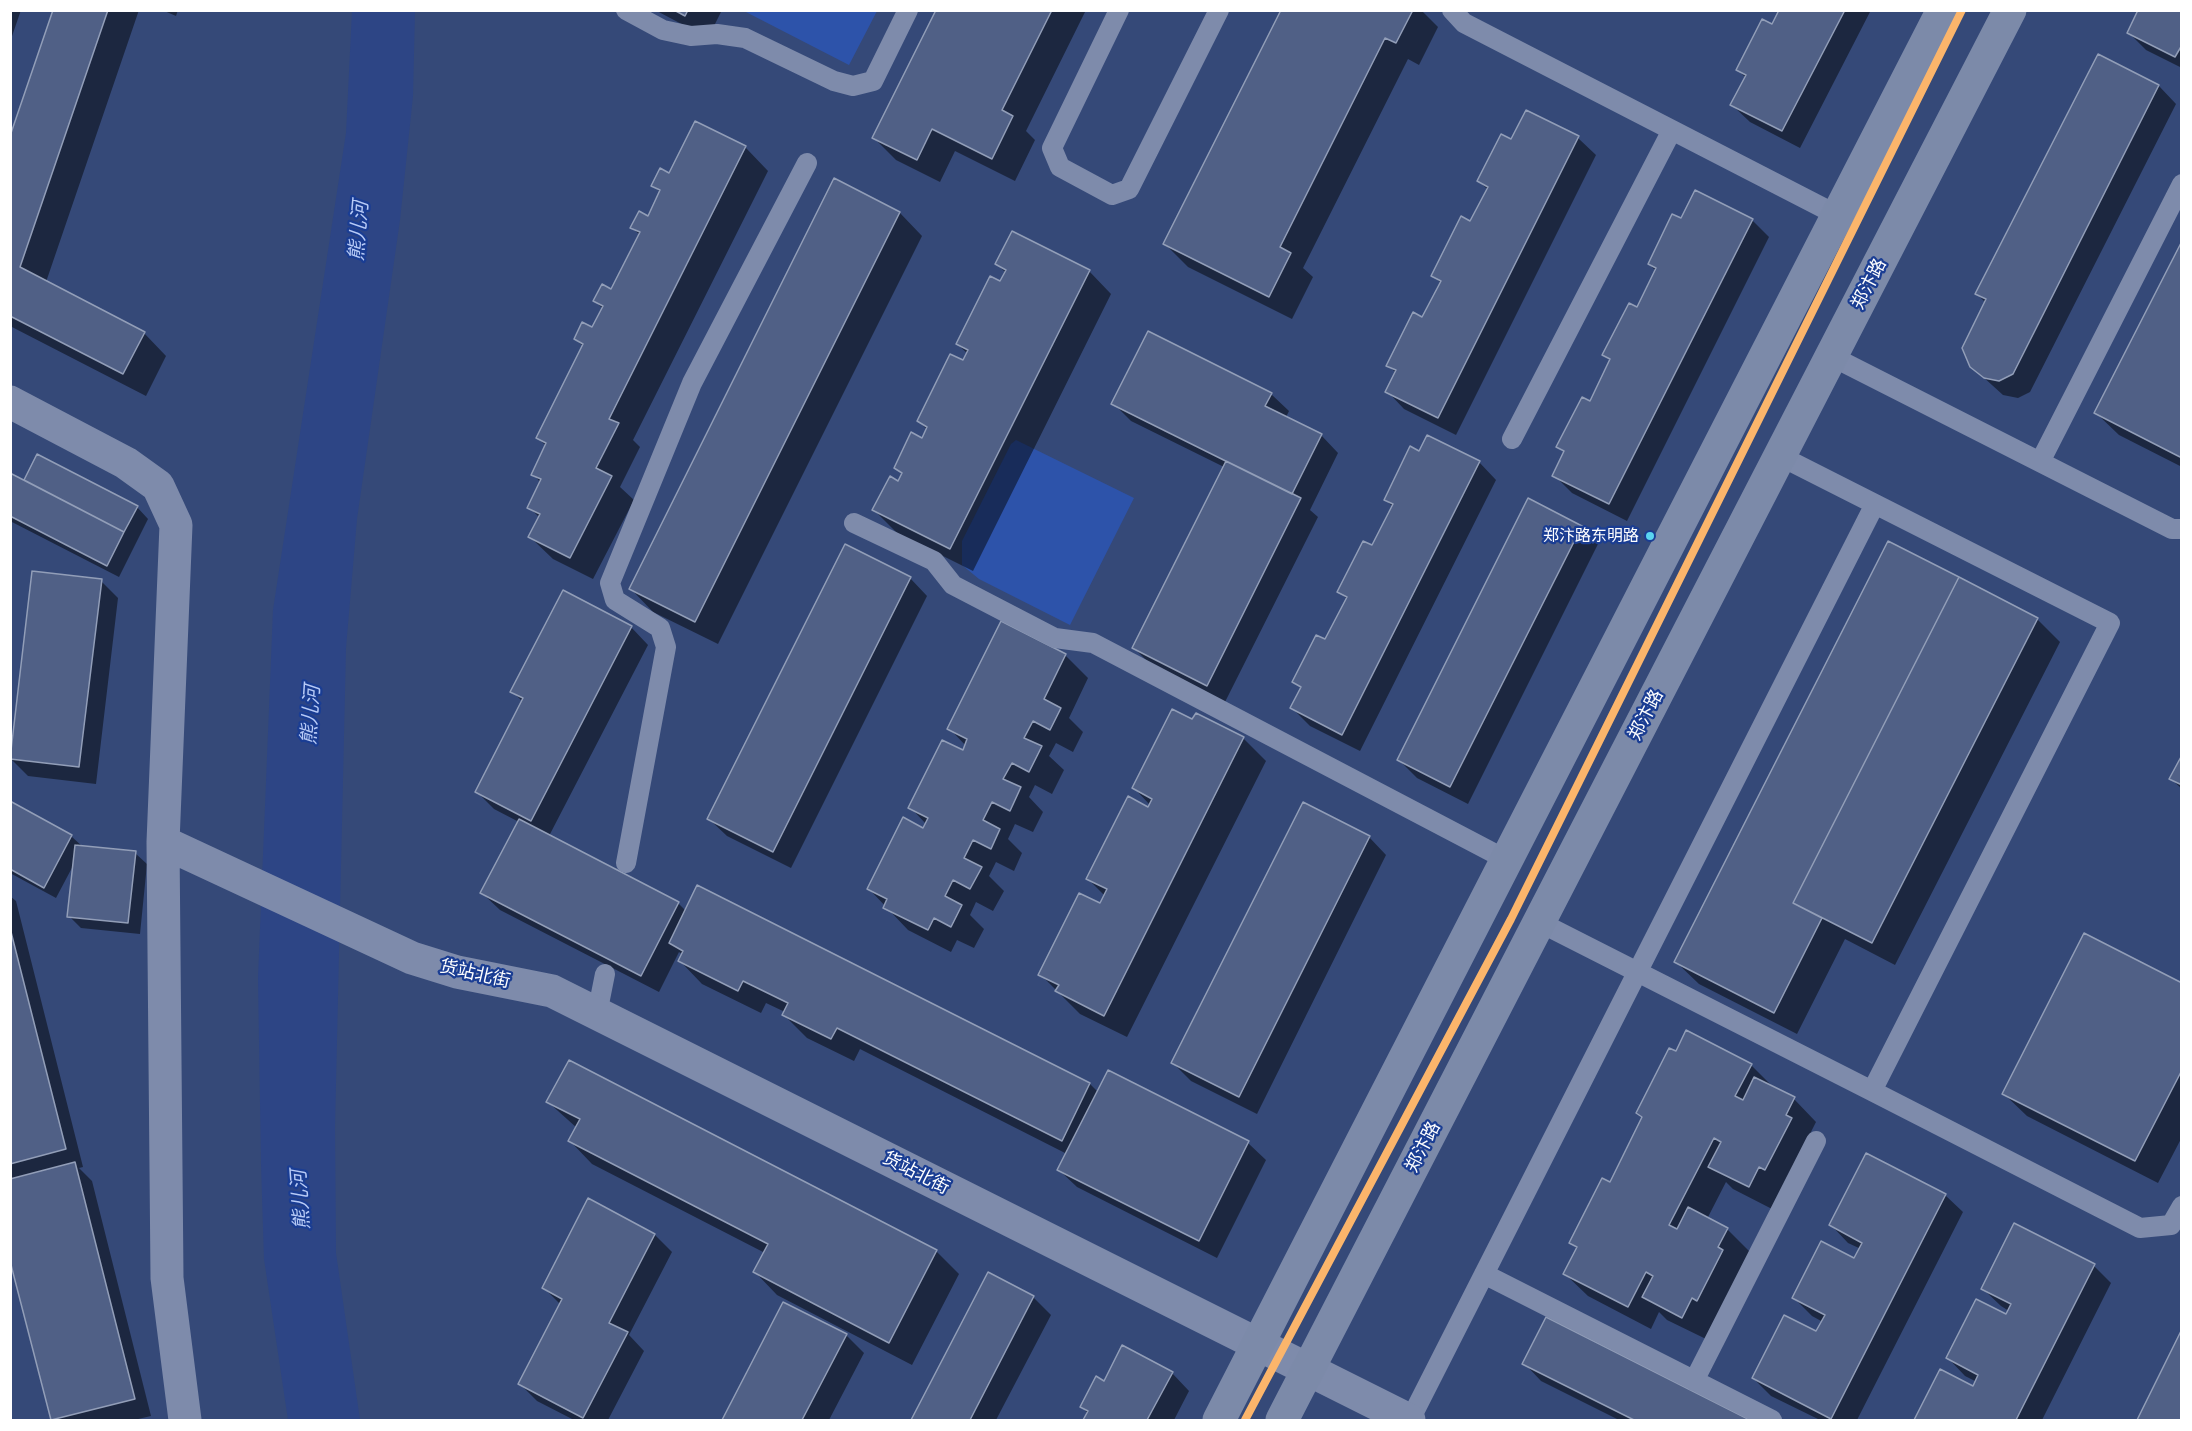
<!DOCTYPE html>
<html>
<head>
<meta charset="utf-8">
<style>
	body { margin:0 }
	#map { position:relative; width:2192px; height:1431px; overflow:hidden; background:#354978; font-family:Inter,sans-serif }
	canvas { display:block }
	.frame { position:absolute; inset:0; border:12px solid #fff; pointer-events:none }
</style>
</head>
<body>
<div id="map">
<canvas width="2192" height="1431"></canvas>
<div class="frame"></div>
</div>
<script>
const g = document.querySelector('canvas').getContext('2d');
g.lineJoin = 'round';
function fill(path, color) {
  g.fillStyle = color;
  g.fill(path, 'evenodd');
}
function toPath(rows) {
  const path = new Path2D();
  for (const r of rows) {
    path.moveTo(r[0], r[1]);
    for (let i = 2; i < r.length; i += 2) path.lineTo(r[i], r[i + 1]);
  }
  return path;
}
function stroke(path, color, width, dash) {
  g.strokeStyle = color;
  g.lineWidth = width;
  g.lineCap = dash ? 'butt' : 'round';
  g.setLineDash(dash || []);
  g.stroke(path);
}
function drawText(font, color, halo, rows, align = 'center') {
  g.font = font + ' Inter,"Noto Sans SC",sans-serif';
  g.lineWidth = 4.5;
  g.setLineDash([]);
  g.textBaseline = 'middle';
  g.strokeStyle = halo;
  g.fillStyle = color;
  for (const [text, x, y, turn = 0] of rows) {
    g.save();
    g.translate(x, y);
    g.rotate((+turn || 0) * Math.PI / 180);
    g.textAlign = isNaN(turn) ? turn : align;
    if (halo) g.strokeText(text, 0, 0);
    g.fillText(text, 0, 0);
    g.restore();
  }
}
const green = toPath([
	[744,11,877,11,849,65],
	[1016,440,1134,498,1070,625,979,579,962,565,962,541,1011,444]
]);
const water = toPath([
	[352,11,415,11,413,96,400,220,357,519,346,648,335,1127,336,1253,360,1420,288,1420,264,1259,261,1164,258,978,273,610,346,133]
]);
const shadow = toPath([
	[10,10,21,10,10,42],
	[55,10,139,10,46,282,144,333,166,356,146,396,10,326,10,141],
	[162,10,178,10,176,16],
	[655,10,722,10,708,38],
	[937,10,1086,10,1026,131,1035,140,1015,181,955,151,940,182,896,160,874,138],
	[1282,10,1421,10,1438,27,1419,65,1408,59,1303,268,1313,277,1292,319,1188,267,1165,244],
	[1780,10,1871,10,1800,148,1750,122,1732,105,1746,78,1738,70,1772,26],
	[2182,10,2182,68,2146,50,2129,33],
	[2098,56,2159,86,2176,104,2030,392,2018,398,2003,395,1971,366,1986,303,1977,294],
	[696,123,746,148,768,171,633,440,640,447,620,487,634,500,593,579,553,559,530,537,540,518,529,507,541,483,533,474,546,446,538,438,584,347,575,339,593,329,603,309,595,301,611,291,640,235,632,228,649,218,661,193,653,185,670,175],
	[1578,138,1596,155,1456,435,1404,409,1387,391,1396,373,1388,365,1423,319,1441,283,1433,276,1471,223,1488,190,1479,181,1512,141],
	[900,213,922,236,718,644,653,612,631,589],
	[1682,220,1752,220,1769,237,1627,521,1572,493,1554,475,1565,453,1558,447,1590,403,1611,361,1604,355,1637,309,1656,271,1649,264],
	[2182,245,2182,467,2119,435,2096,413],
	[997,264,1089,271,1111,294,973,571,897,533,874,510,903,475,896,468,923,440,927,430,919,421,968,354,957,344,1006,273],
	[1271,394,1289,411,1286,417,1321,435,1338,453,1310,510,1318,517,1225,702,1151,665,1134,648,1224,467,1131,421,1113,403],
	[38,456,137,507,148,519,119,577,10,521,10,475,24,482],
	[1479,462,1496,480,1360,751,1310,726,1292,708,1302,689,1294,682,1325,641,1347,599,1339,592,1373,547,1393,507,1385,499],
	[1581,527,1598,544,1468,804,1417,778,1399,760],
	[910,578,927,596,791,868,727,836,709,819],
	[101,581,118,598,96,784,28,776,10,758],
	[2037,619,2060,642,1895,965,1845,939,1797,1034,1699,984,1676,962],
	[1002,623,1065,655,1088,678,1069,718,1083,732,1073,752,1056,743,1049,756,1064,770,1052,794,1035,785,1029,797,1043,812,1033,832,1015,824,1008,839,1022,853,1014,871,996,862,989,876,1004,891,993,911,976,902,970,915,984,929,974,948,957,940,951,952,908,930,869,889,926,824,910,807,963,752,966,746,949,728],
	[631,627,648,645,549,836,678,903,686,911,698,888,1090,1084,1098,1092,1108,1072,1248,1143,1266,1160,1217,1258,1077,1187,1059,1170,1067,1154,860,1049,854,1061,807,1038,784,1015,785,1012,766,1003,761,1013,702,984,680,961,683,955,679,952,659,992,500,910,482,893,519,822,494,809,477,792,523,702,512,691],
	[1193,721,1243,738,1266,761,1127,1037,1080,1014,1040,974,1101,905,1105,896,1088,879,1150,805,1134,788],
	[2182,758,2182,789,2171,779],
	[10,803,71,836,83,847,135,853,147,864,140,934,81,928,69,916,74,864,56,898,10,873],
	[1369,837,1386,855,1257,1114,1191,1081,1173,1063],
	[10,896,16,901,83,1167,79,1168,92,1181,151,1416,134,1420,53,1419,10,1255],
	[2182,985,2182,1137,2158,1183,2027,1116,2004,1094],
	[1676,1053,1751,1065,1774,1088,1794,1099,1816,1122,1772,1209,1733,1189,1726,1182,1707,1219,1727,1229,1750,1252,1706,1339,1667,1320,1659,1312,1651,1329,1588,1296,1565,1274,1577,1249,1571,1242,1610,1185,1643,1118,1637,1113],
	[548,1102,936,1251,959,1274,912,1365,777,1295,755,1272,765,1253,592,1164,570,1141,577,1128],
	[1945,1195,1963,1212,1857,1420,1820,1420,1771,1396,1753,1378,1817,1333,1823,1322,1812,1316,1794,1298,1855,1260,1861,1249,1848,1243,1831,1225],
	[655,1235,672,1252,629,1335,644,1351,608,1420,574,1420,537,1401,520,1384,561,1305,544,1288],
	[2094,1266,2111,1283,2042,1420,1916,1420,1941,1371,1974,1388,1977,1382,1965,1376,1948,1358,2007,1316,2009,1311,2001,1306,1983,1289],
	[988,1274,1033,1297,1051,1315,996,1420,913,1420],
	[784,1304,846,1335,864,1353,829,1420,724,1420],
	[1546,1319,1746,1420,1619,1420,1541,1381,1524,1363],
	[2182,1332,2182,1420,2139,1420],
	[1172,1373,1189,1391,1174,1420,1085,1420,1088,1414,1082,1407]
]);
const building = toPath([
	[53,10,108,10,20,267,145,332,123,374,10,316,10,136,53,10],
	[674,10,688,10,685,16,674,10],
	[936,10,1052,10,1002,110,1013,116,992,159,932,129,917,160,872,138,936,10],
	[1281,10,1413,10,1396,43,1385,38,1280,247,1291,253,1269,297,1163,244,1281,10],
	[1779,10,1845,10,1782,131,1730,105,1746,75,1736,70,1762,19,1772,24,1779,10],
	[2138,10,2182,10,2182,45,2175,57,2127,33,2138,10],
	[2098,54,2159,85,2013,374,1999,381,1984,378,1970,367,1962,348,1986,299,1975,294,2098,54],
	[1526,110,1579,136,1438,418,1385,392,1396,370,1386,366,1413,312,1422,317,1441,281,1431,276,1461,216,1470,221,1488,187,1477,181,1501,134,1511,139,1526,110],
	[695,121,746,146,609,419,619,423,596,468,612,476,570,558,528,537,540,514,527,508,541,479,531,475,546,443,536,438,583,344,574,339,582,322,592,327,603,306,593,301,602,284,611,289,640,232,630,228,639,211,648,216,660,190,651,186,660,168,669,173,695,121],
	[834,178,900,212,695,622,629,589,834,178],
	[1695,190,1753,219,1609,504,1552,476,1564,451,1556,447,1582,397,1590,401,1610,359,1602,355,1629,303,1637,307,1656,268,1648,264,1672,214,1681,218,1695,190],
	[1012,231,1090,270,950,549,872,510,890,476,898,481,902,473,894,468,911,432,922,438,927,427,917,421,950,354,963,360,968,350,956,344,990,276,1000,281,1006,270,995,264,1012,231],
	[2182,241,2182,454,2180,457,2094,413,2182,241],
	[1148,331,1272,393,1265,406,1322,434,1292,494,1111,404,1148,331],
	[1427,435,1480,461,1342,735,1290,708,1301,687,1292,682,1316,635,1325,639,1347,597,1337,592,1363,541,1372,545,1393,504,1384,500,1410,446,1419,451,1427,435],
	[37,454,138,506,124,532,24,480,37,454],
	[1226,461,1301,498,1207,686,1132,648,1226,461],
	[10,473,124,532,107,566,10,516,10,473],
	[1528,498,1582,526,1450,787,1397,760,1528,498],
	[1888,541,1959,577,1793,903,1822,918,1774,1013,1674,962,1888,541],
	[845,544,911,577,773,852,707,819,845,544],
	[32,571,102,579,79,767,10,759,32,571],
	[1959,577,2038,618,1872,943,1793,903,1959,577],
	[563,590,632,626,531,821,475,792,523,698,510,692,563,590],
	[1001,621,1066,654,1044,699,1061,708,1050,730,1033,721,1024,738,1042,746,1029,772,1012,763,1003,779,1021,787,1010,811,992,802,983,820,1000,829,991,849,973,840,964,858,982,867,970,889,953,880,945,896,962,905,951,927,934,918,928,930,883,908,887,899,867,889,903,817,923,828,928,818,908,808,942,740,963,750,967,739,947,729,1001,621],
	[1172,709,1192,719,1196,713,1244,737,1104,1016,1055,991,1059,985,1038,975,1079,893,1100,903,1107,889,1086,879,1128,796,1148,807,1152,799,1132,788,1172,709],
	[2182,755,2182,785,2169,779,2182,755],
	[10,801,72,835,44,888,10,869,10,801],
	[1303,802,1370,836,1239,1097,1171,1063,1303,802],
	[519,819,679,902,641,976,480,893,519,819],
	[75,845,136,851,128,923,67,917,75,845],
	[697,885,1090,1083,1062,1141,837,1028,831,1039,782,1015,788,1003,743,981,738,991,678,961,683,951,669,943,697,885],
	[10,928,66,1149,10,1164,10,928],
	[2084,933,2182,983,2182,1070,2135,1161,2002,1094,2084,933],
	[1686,1030,1752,1064,1735,1096,1743,1100,1754,1077,1795,1097,1786,1115,1792,1118,1765,1170,1759,1167,1749,1187,1708,1167,1721,1142,1714,1138,1669,1225,1677,1229,1688,1207,1728,1228,1718,1247,1723,1250,1697,1301,1692,1298,1682,1318,1642,1297,1653,1276,1646,1272,1628,1307,1563,1274,1577,1247,1569,1243,1602,1178,1610,1182,1642,1117,1636,1113,1669,1048,1676,1051,1686,1030],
	[569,1060,937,1250,889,1343,753,1272,768,1244,568,1141,580,1119,546,1102,569,1060],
	[1108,1070,1249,1141,1199,1241,1057,1170,1108,1070],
	[1866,1153,1946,1194,1831,1419,1752,1378,1784,1315,1816,1331,1825,1315,1792,1298,1821,1241,1854,1258,1862,1243,1829,1225,1866,1153],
	[75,1162,135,1399,51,1420,10,1261,10,1179,75,1162],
	[588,1198,655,1234,609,1323,628,1332,583,1418,518,1384,562,1299,542,1288,588,1198],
	[2014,1223,2095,1264,2016,1420,1914,1420,1940,1369,1973,1386,1978,1375,1946,1358,1976,1299,2006,1314,2011,1304,1981,1289,2014,1223],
	[988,1272,1034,1296,970,1420,911,1420,988,1272],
	[783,1302,847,1334,802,1420,722,1420,783,1302],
	[1546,1317,1750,1420,1634,1420,1522,1364,1546,1317],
	[2182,1329,2182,1420,2137,1420,2182,1329],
	[1122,1345,1173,1372,1147,1420,1083,1420,1088,1411,1080,1407,1096,1376,1104,1381,1122,1345]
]);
const service = toPath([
	[626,10,663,30,691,36,717,34,745,38,834,81,853,86,873,81,908,10],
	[1119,10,1052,148,1060,167,1112,195,1129,189,1219,10],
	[1452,10,1464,23,1837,215],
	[1831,356,2172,529,2182,529],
	[1512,439,1672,130],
	[2040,462,2182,184],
	[854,523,934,561,953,585,1055,638,1093,643,1507,860],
	[626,863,666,647,660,628,615,600,610,583,692,383,807,163],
	[1539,922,1872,1091,2110,623,1780,456],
	[597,1014,605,974],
	[1872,1091,2140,1228,2171,1225,2182,1206],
	[1484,1274,1772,1420],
	[1694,1381,1816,1141],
	[1410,1420,1875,504]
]);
const minor = toPath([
	[10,402,126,463,158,486,176,525,163,842,167,1278,185,1420],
	[163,842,412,958,457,972,552,991,1409,1420]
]);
const primary = toPath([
	[1219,1420,1943,10],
	[1282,1420,2010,10]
]);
const metro1 = toPath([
	[1245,1420,1511,919,1962,10]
]);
const markers = [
	[1650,536,5,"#5ad5f0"]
];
const busNames = [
	["郑汴路东明路",1639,536]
];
const streetNames = [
	["郑汴路",1869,284,-63],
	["郑汴路",1646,715,-63],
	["货站北街",475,974,13],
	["郑汴路",1423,1147,-63],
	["货站北街",916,1173,27]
];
const waterNames = [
	["熊儿河",359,231,-85],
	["熊儿河",311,715,-86],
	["熊儿河",301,1200,-94]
];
fill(green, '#2d53aa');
fill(water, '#2d4585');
fill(shadow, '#0007');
fill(building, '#506086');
stroke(building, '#929eb8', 1.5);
stroke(service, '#7e8bab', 20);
stroke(minor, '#7e8bab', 33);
stroke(primary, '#7c8aa9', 33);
stroke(metro1, '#fbb56b', 8);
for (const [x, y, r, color] of markers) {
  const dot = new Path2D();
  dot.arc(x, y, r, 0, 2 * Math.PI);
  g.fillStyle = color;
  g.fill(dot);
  stroke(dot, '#1a3d93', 2);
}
drawText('16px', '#fff', '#1a3d93', busNames, 'right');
drawText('18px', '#fff', '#1a3d93', streetNames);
drawText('italic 20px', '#b7caf6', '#1a3d93', waterNames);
</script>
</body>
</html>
